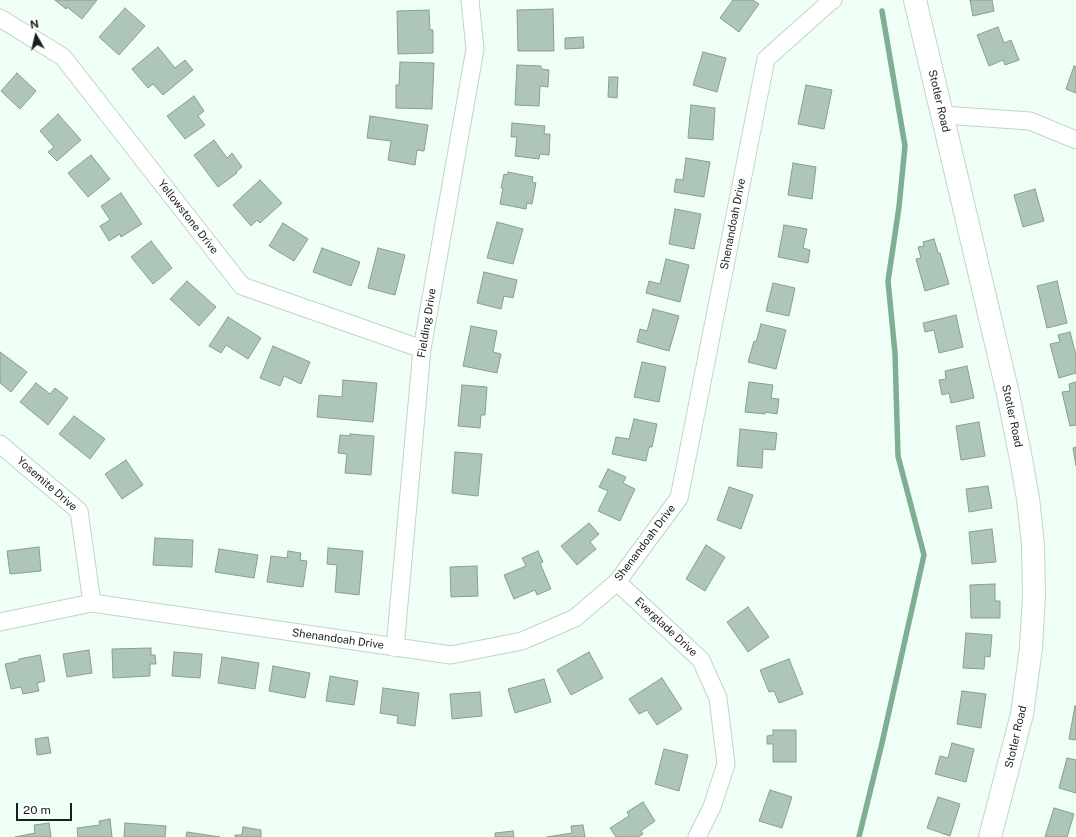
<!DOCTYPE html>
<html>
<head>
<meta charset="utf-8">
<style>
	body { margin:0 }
	#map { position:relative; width:1076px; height:837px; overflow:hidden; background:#f0fff6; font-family:"Public Sans",sans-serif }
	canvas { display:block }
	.north { position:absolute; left:16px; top:16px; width:40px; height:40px; -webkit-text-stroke:3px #fff; paint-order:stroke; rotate:352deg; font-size:11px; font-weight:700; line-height:16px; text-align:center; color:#17211b }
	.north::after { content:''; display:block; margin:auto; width:14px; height:18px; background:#17211b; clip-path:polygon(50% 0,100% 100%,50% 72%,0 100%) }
	.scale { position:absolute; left:16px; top:803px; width:56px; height:18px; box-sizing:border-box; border:2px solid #17211b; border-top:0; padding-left:5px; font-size:12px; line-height:14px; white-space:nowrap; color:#17211b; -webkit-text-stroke:3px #fff; paint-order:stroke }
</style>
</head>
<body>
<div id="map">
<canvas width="1076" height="837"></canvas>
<div class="north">N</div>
<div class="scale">20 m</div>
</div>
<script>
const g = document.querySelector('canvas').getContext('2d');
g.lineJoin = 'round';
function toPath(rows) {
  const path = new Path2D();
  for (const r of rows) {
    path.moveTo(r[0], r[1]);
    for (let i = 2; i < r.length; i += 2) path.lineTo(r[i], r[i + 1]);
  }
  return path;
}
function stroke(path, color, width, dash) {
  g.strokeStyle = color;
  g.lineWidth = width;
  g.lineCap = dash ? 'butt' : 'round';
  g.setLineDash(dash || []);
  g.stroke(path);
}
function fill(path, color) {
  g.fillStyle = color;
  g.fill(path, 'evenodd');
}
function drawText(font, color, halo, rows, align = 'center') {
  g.font = font + ' "Public Sans",sans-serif';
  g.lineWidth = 3;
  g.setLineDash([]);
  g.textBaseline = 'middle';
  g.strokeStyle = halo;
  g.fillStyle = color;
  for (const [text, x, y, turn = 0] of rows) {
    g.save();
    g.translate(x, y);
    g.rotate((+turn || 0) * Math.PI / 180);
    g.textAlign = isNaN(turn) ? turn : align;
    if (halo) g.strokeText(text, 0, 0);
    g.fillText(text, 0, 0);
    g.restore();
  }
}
const stream = toPath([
	[859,837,882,743,924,555,898,456,895,353,888,281,899,207,905,146,882,11]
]);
const building = toPath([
	[55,0,97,0,82,19,67,7,66,9,55,0],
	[733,0,753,0,759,4,739,32,720,18,733,0],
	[970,0,992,0,994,11,973,16,970,0],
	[125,8,145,26,119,55,99,37,125,8],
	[553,9,554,51,518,51,517,10,553,9],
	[429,10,430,30,433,30,433,53,398,54,397,11,429,10],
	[998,27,1004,43,1011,40,1019,60,1005,65,1003,60,989,66,977,35,998,27],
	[583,37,584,48,565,49,565,38,583,37],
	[158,47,175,68,185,60,193,70,163,95,153,84,148,88,132,69,158,47],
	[703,52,726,58,717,92,693,85,703,52],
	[400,62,434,63,432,109,396,108,396,85,399,85,400,62],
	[517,65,541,66,541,69,549,70,548,87,540,86,539,106,515,105,517,65],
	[1074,66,1076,67,1076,93,1066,89,1074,66],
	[17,73,36,91,20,109,1,91,17,73],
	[609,77,618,77,617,98,608,97,609,77],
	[806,85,832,90,824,129,798,124,806,85],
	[194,96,204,111,198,116,205,125,185,139,167,116,194,96],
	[691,105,715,108,713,140,688,138,691,105],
	[58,114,81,140,57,161,48,152,54,147,40,131,58,114],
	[370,116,428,125,424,151,417,150,415,165,388,160,391,141,367,138,370,116],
	[512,123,545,126,544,134,550,134,549,155,540,154,539,159,515,156,517,137,511,137,512,123],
	[214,140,227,158,232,153,242,167,236,172,237,173,218,187,194,155,214,140],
	[91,155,110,179,88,197,68,173,91,155],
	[686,158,710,162,704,197,674,192,676,179,683,180,686,158],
	[793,163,816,167,812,199,788,195,793,163],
	[508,172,533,177,532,182,536,183,532,204,527,203,526,209,500,204,503,188,501,188,504,174,507,175,508,172],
	[260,180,282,203,260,223,257,220,251,226,233,205,260,180],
	[1035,189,1044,221,1023,227,1014,195,1035,189],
	[121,193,142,224,121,237,120,234,109,241,100,226,110,220,101,206,121,193],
	[675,209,701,214,694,249,669,244,675,209],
	[497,222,523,229,513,264,487,258,497,222],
	[283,223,308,239,294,261,269,246,283,223],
	[784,225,807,229,803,248,810,250,808,263,778,257,784,225],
	[934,239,938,253,940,253,949,284,925,291,916,259,921,258,918,247,924,246,923,242,934,239],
	[151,241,172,268,153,284,131,257,151,241],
	[322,248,360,262,351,286,313,272,322,248],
	[378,248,405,255,395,295,368,288,378,248],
	[666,259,689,265,680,302,646,293,649,281,660,284,666,259],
	[484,272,517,280,513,298,504,296,501,309,477,303,484,272],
	[187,281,216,307,199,326,170,299,187,281],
	[1057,281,1067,323,1047,328,1037,286,1057,281],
	[773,283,795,288,789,316,766,311,773,283],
	[653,309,679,316,669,351,637,342,640,329,647,331,653,309],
	[956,315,963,347,939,353,934,330,925,332,923,323,956,315],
	[228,317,261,338,248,359,226,345,221,353,209,346,228,317],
	[761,324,786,330,776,369,748,362,754,341,756,342,761,324],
	[471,326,497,331,493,352,501,354,497,373,463,366,471,326],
	[1070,332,1076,355,1076,373,1059,378,1050,344,1060,342,1058,335,1070,332],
	[273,346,310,362,301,384,284,376,280,386,260,378,273,346],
	[0,352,27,372,11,392,0,383,0,352],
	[642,362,666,367,659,402,634,397,642,362],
	[967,366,974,398,951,403,949,393,942,395,939,380,946,379,945,371,967,366],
	[343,380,377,383,373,422,317,417,319,395,342,397,343,380],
	[749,382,773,385,771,398,779,399,777,414,765,412,765,414,745,412,749,382],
	[1076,382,1076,425,1070,426,1062,392,1070,391,1069,384,1076,382],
	[36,383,50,394,55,388,68,398,48,425,20,402,36,383],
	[462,385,487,387,485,415,481,415,480,428,458,426,462,385],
	[74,416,105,439,90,459,59,434,74,416],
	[634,419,657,424,652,447,649,447,646,461,612,454,616,437,629,439,634,419],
	[979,422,985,456,961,460,956,426,979,422],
	[740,429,777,433,775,450,763,449,762,468,737,466,740,429],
	[350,434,374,436,371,475,345,473,347,454,338,453,340,435,350,436,350,434],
	[1076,447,1076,466,1073,448,1076,447],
	[455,452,482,454,478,496,452,493,455,452],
	[126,460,143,485,122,499,105,474,126,460],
	[608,469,626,477,623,483,635,489,620,521,598,511,608,491,599,487,608,469],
	[988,486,992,508,969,512,966,489,988,486],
	[729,487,753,495,741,529,717,520,729,487],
	[589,523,599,534,590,542,596,549,577,565,561,546,589,523],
	[992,529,996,562,972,564,969,532,992,529],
	[155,538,193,540,192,567,153,565,155,538],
	[706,545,725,557,705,591,686,579,706,545],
	[39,547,41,571,10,574,7,551,39,547],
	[328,548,363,551,359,595,335,592,337,565,327,564,328,548],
	[219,549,258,555,254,578,215,572,219,549],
	[288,551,301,553,300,560,307,561,303,587,267,582,271,556,287,558,288,551],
	[538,551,543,562,540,563,551,589,537,595,535,590,514,599,504,575,526,566,522,558,538,551],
	[477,566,478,596,451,597,450,567,477,566],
	[995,584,995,601,1000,601,1000,618,971,618,970,585,995,584],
	[748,607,769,637,748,652,727,622,748,607],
	[966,633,992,635,990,657,985,656,984,669,963,668,966,633],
	[151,648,151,655,155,655,156,664,150,664,150,676,113,678,112,649,151,648],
	[89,650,92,673,67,677,63,654,89,650],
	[174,652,202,654,200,678,172,676,174,652],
	[589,652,603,678,571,695,557,670,589,652],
	[40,655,45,681,37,683,39,691,23,694,21,687,11,689,5,664,19,661,19,659,40,655],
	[222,657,259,663,255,689,218,683,222,657],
	[789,659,803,694,779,703,774,691,769,692,760,670,789,659],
	[273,666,310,673,305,698,269,691,273,666],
	[330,676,358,681,354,705,326,701,330,676],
	[662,678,682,709,657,725,647,710,639,714,629,699,662,678],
	[544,679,551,702,515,713,508,689,544,679],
	[383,688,419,693,415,726,397,723,398,716,380,713,383,688],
	[962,691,986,694,981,728,957,724,962,691],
	[480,692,482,716,452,719,450,694,480,692],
	[1075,706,1076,706,1076,740,1069,739,1075,706],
	[773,730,796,730,796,762,773,762,773,744,767,744,767,736,773,735,773,730],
	[48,737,51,753,37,755,35,739,48,737],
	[952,743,974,749,966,782,935,774,940,756,948,758,952,743],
	[664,749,688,755,679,791,655,784,664,749],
	[1067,758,1076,760,1076,793,1059,788,1067,758],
	[770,790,792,797,782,828,759,821,770,790],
	[938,797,960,804,950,836,927,828,938,797],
	[643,802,655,821,641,831,643,834,638,837,616,837,610,828,629,816,627,812,643,802],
	[1054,808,1074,814,1067,837,1045,837,1054,808],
	[110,819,112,837,78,837,77,828,100,825,99,821,110,819],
	[49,823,51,837,15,837,35,833,34,825,49,823],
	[125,823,166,826,165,837,124,837,125,823],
	[583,825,585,837,547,837,572,833,571,826,583,825],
	[243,827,261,830,261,837,235,837,235,835,242,835,243,827],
	[513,831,514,837,495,837,495,833,513,831],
	[187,832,220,837,186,837,187,832]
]);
const street = toPath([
	[0,18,63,57,242,286,422,349],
	[942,115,1030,121,1076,140],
	[0,444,79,511,92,603],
	[617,582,701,660,718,698,726,764,712,807,697,837],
	[0,622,92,603,451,655,522,641,575,618,617,582,679,498,766,59,831,1,833,0],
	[395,648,422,349,475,49,470,0]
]);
const secondary = toPath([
	[915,0,1008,394,1020,454,1028,498,1033,545,1034,596,1031,648,1022,714,990,837]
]);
const streetNames = [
	["Stotler Road",939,101,77],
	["Yellowstone Drive",188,217,52],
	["Shenandoah Drive",733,224,-79],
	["Fielding Drive",427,323,-81],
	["Stotler Road",1012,416,78],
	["Yosemite Drive",47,484,41],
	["Shenandoah Drive",645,543,-53],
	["Everglade Drive",666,627,43],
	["Shenandoah Drive",338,639,8],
	["Stotler Road",1016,737,-77]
];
stroke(stream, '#7eaf93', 5.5);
fill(building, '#adc6b8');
stroke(building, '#879f91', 1);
stroke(street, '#bdd6c8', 19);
stroke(secondary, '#bdd6c8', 24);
stroke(street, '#fff', 17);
stroke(secondary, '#fff', 22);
drawText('11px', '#17211b', '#fff', streetNames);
</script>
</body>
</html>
